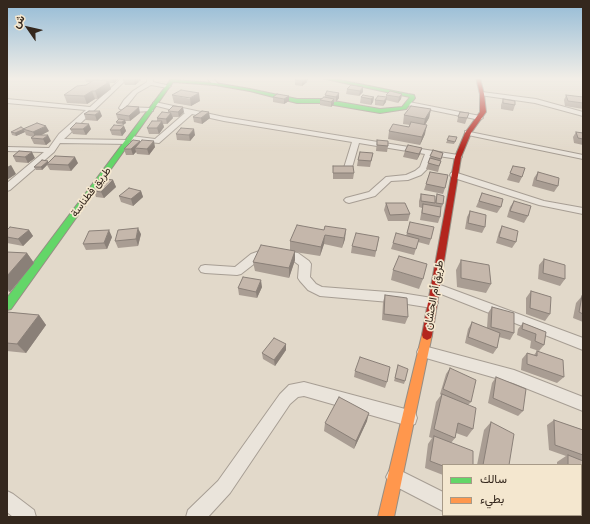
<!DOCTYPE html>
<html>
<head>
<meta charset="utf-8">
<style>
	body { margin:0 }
	#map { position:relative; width:590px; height:524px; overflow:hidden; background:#e2d9ca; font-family:Merriweather,Vazirmatn,serif }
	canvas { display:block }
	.frame { position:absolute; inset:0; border:8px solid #34271d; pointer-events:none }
	.legend { position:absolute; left:442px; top:464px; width:140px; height:52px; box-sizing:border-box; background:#f4e7cf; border:1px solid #a79a88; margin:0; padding:5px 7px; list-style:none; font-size:12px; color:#34271d }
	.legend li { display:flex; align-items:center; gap:8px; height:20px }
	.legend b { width:20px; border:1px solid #a79a88 }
	.north { position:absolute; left:8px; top:8px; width:40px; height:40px; -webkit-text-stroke:3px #f4e7cf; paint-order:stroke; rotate:304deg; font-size:11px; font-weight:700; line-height:16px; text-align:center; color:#34271d }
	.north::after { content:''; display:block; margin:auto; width:14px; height:18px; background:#34271d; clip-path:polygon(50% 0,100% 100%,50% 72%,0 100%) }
</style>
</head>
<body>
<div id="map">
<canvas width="590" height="524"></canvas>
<div class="frame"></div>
<ul class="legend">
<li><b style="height:5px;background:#63d668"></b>سالك</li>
<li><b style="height:5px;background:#ff974d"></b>بطيء</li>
</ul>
<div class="north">ش</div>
</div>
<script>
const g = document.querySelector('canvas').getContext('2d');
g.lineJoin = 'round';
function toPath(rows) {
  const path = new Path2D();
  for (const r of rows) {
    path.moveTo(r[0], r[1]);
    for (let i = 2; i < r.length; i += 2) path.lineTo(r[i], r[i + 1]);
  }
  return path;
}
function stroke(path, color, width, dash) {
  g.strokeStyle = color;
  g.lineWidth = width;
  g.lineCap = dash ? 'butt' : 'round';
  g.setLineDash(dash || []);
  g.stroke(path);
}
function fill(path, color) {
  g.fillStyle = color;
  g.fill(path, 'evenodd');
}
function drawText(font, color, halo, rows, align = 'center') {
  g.font = font + ' Merriweather,Vazirmatn,serif';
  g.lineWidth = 3.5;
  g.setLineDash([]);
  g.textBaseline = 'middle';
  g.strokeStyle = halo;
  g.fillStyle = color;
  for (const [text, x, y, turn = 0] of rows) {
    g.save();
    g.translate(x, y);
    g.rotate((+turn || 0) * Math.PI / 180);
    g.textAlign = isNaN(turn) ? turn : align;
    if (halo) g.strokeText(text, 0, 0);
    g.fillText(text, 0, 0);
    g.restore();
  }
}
const street = toPath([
	[122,78,128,78,64,139,127,140,130,140,130,144,60,143,54,152,10,190,7,191,7,183,44,152,7,151,7,147,49,148,59,134,86,110,7,103,7,99,90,107,122,78],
	[147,78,153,78,153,82,171,86,168,88,151,85,137,93,126,107,151,108,153,109,153,111,130,112,120,109,119,108,124,100,133,91,147,82,147,78],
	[207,78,213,78,218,84,213,85,207,78],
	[482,92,536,99,583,112,583,116,535,103,480,95,480,93,482,92],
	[155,102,224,117,458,155,462,157,458,159,432,155,428,168,421,175,408,180,391,181,375,196,349,203,346,202,344,200,346,198,369,192,386,177,406,175,415,171,420,167,425,154,359,143,351,171,347,173,343,171,352,142,224,121,192,114,159,143,128,140,127,138,131,136,155,139,185,113,153,105,153,103,155,102],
	[409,102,480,116,483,118,480,120,407,105,406,104,409,102],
	[465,131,583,155,583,159,468,135,465,135,465,131],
	[454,172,544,201,583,208,583,214,539,205,451,177,450,175,451,173,454,172],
	[268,248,298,253,309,261,311,264,310,277,316,284,322,287,401,293,432,298,436,300,438,303,436,306,432,308,401,303,320,296,308,290,300,281,298,278,299,265,291,259,269,256,259,260,241,274,237,275,205,273,201,272,199,269,201,266,205,265,235,267,251,254,268,248],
	[435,283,583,338,583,350,431,290,429,287,431,284,435,283],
	[424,346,514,370,583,397,583,411,513,383,419,356,417,352,419,348,424,346],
	[304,382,409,410,415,412,417,418,415,424,409,426,304,396,298,397,290,404,230,493,208,517,186,517,188,510,218,481,280,394,289,385,304,382],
	[395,468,443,492,443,511,389,483,386,477,389,471,395,468],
	[7,491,13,494,34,510,36,517,13,517,7,512,7,491],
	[460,515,481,515,482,517,461,517,460,515]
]);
const fast = toPath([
	[172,78,176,78,175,80,215,83,250,89,297,99,322,99,380,109,402,107,410,97,321,78,330,78,408,94,414,95,415,98,406,109,380,113,322,103,297,103,250,91,215,85,173,82,11,309,7,310,7,298,172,78]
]);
const slow = toPath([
	[427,330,431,332,432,335,394,517,378,517,422,335,423,332,427,330]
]);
const jam = toPath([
	[476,78,480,78,484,94,486,112,471,133,461,157,432,335,431,338,427,340,423,338,422,335,455,157,465,133,480,112,480,94,476,78]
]);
const wall = toPath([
	[84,78,100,78,100,79,99,80,102,80,101,78,117,78,118,80,114,83,109,83,111,89,98,99,95,99,87,104,67,103,64,95,86,85,91,82,86,82],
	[189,78,200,78,199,79,189,79],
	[297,78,308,78,307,82,302,86,295,85,295,80],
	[123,80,141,80,135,85,125,85],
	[363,87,363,92,359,96,346,94,347,89],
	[327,91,339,98,336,102,334,102,334,104,331,107,320,105,320,100,325,97,325,95],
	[402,94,401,99,398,103,386,100,386,102,383,106,375,105,375,100,386,97,386,95],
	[172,95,200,101,191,106,174,103],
	[566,95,583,97,583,109,565,106,564,100],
	[289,96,289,101,284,104,273,102,273,97],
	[361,97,374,97,373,102,371,105,360,103],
	[503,99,515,105,513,111,501,109,501,105],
	[431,109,429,118,425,125,425,134,420,145,388,139,389,131,409,127,410,125,403,124,404,115],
	[89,111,102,116,97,121,86,120,84,114],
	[168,111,184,112,179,117,172,117,173,118,167,124,163,124,164,127,159,134,149,134,147,128,157,121,157,118,169,113],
	[140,113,130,121,125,121,126,123,123,125,117,124,116,122,118,120,116,114],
	[469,113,465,124,457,122,458,117],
	[193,117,210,118,202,124,194,122],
	[124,126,126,131,122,136,112,135,110,130],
	[24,128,49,131,41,135,51,141,46,145,34,144,31,138,33,137,26,135,25,132,16,136,12,135,11,132],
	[70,129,91,129,86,135,73,134],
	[576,132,583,133,583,145,574,143,573,137],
	[176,134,195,135,190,141,177,140],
	[449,136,457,137,454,144,446,143],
	[377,140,388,146,387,152,376,151],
	[140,141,140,142,155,147,149,155,137,154,136,152,133,155,126,155,124,149],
	[433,150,443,153,438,172,426,169,428,163],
	[405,151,420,154,417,160,403,157],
	[373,153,370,167,357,166,358,160],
	[13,156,35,158,28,163,16,162],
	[49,162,78,163,71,171,50,170,47,165,42,170,36,170,34,167],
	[333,166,354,173,353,179,333,179],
	[513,166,522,177,519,183,507,180],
	[430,172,445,188,443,194,424,190],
	[538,172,558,186,554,192,532,186,534,178],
	[113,180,116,187,104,198,96,197,94,191],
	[141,191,143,197,133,206,121,202,119,196],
	[482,193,501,207,497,213,476,207],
	[421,194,435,201,437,194,443,204,442,207,441,207,440,217,438,223,420,220,422,208,419,207,419,201],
	[514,201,528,216,524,223,507,217,510,207],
	[386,203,410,214,408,221,388,221,384,210],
	[470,211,485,227,482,233,465,229,467,217],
	[410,222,431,239,429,245,418,242,414,255,391,249,393,243,406,236],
	[325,226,345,239,342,248,324,244,320,256,295,252,295,260,289,278,255,271,253,262,290,250,290,241,324,230],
	[502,226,516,242,512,248,496,243,499,232],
	[7,230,29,230,33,236,23,246,7,243],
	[141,234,138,246,118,248,115,241],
	[112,237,107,249,86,250,83,244],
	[379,237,375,257,351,253,352,246],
	[7,252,27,253,34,263,10,292,7,291],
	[544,259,565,279,560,286,538,279,539,265],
	[461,260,491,284,486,293,457,287,456,270],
	[393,270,423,279,419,289,391,280],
	[262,287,257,298,239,295,238,288],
	[531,291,550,314,545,321,526,314,526,298],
	[385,295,408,317,405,324,382,320,383,302],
	[582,296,583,297,583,322,573,318,576,303],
	[492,307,514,333,510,340,499,337,497,348,493,354,465,343,468,329,472,322,487,328,488,313],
	[7,312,39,315,46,325,26,353,7,351],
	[523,323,546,332,544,345,539,351,530,348,531,341,517,335,518,329],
	[286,344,286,350,275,366,263,359,262,353],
	[537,351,564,377,557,383,521,370,522,359,527,353,534,355],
	[398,365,405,381,404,384,394,381],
	[450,368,471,402,468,405,473,429,467,437,456,433,455,438,451,443,443,465,443,475,425,468,428,444,432,438,429,437,436,402,441,395,440,394,446,374],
	[355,371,387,382,385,388,354,377],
	[496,377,523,411,518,416,488,403,492,383],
	[554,420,583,430,583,501,581,501,581,465,557,465,557,462,566,456,549,450,547,425],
	[367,421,354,449,324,431,325,423],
	[491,422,509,465,477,465,484,430]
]);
const shadedWall = toPath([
	[95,78,100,78,100,79,97,82],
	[112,78,117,78,118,80,114,83],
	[136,78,140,78,141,80,135,85,134,80],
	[307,78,308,78,307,82,302,86,302,81],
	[108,81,108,82,109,82,111,89,98,99,95,91],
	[363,87,363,92,359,96,360,91],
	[92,91,95,99,87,104,84,96],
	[199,93,200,101,191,106,190,98],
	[339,93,339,98,336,102,336,97],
	[402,94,401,99,398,103,399,97],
	[289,96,289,101,284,104,284,99],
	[374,97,373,102,371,105,371,99],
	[387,97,386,102,383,106,384,101],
	[334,99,334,104,331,107,331,102],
	[139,107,140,113,130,121,129,116],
	[183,107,184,112,179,117,178,112],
	[431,109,429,118,423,128,425,119],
	[100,111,102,116,97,121,95,115],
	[209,112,210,118,202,124,201,118],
	[171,113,173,118,167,124,166,119],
	[125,120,126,123,123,125,122,122],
	[162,121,164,127,159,134,157,128],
	[89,124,91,129,86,135,83,129],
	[427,125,425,134,420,145,422,137],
	[46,126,49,131,36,138,33,132],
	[124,126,126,131,122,136,120,130],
	[23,129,25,132,16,136,15,133],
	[194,129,195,135,190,141,189,135],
	[48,135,51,141,46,145,43,139],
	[140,141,142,146,135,148,136,152,133,155,131,149],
	[154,141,155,147,149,155,147,149],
	[422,148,420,154,417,160,419,154],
	[32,152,35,158,28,163,25,157],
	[75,157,78,163,71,171,68,165],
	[48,161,49,164,47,164,47,165,42,170,41,167],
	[11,165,16,174,7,180,7,167],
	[113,180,116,187,104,198,101,192],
	[141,191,143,197,133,206,131,199],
	[138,228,141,234,138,246,136,239],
	[346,229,345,239,342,248,344,238],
	[29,230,33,236,23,246,18,239],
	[109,230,112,237,107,249,104,243],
	[325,235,324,244,320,256,321,247],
	[295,251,295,260,289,278,289,268],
	[27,253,34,263,10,292,7,288,7,276],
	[261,280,262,287,257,298,256,292],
	[39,315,46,325,26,353,17,344],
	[286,344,286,350,275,366,274,360],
	[369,413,367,421,354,449,356,441]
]);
const building = toPath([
	[125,78,136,78,134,80,123,80,125,78],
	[297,78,307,78,302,81,295,80,297,78],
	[94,80,108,81,106,82,109,82,95,91,92,91,84,96,64,95,77,86,86,85,94,80],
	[351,85,363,87,360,91,347,89,351,85],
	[181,90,199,93,190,98,172,95,181,90],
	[327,91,339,93,336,97,325,95,327,91],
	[390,91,402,94,399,97,386,95,390,91],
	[277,94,289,96,284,99,273,97,277,94],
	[363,95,374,97,371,99,361,97,363,95],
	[566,95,583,97,583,103,568,101,566,95],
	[378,96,387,97,384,101,375,100,378,96],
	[324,97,334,99,331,102,320,100,324,97],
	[503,99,515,101,515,105,503,103,503,99],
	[127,106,139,107,129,116,116,114,127,106],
	[173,106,183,107,178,112,168,111,173,106],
	[411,106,431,109,425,119,404,115,411,106],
	[89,111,100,111,95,115,84,114,89,111],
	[202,111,209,112,201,118,193,117,202,111],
	[162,112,171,113,166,119,157,118,162,112],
	[460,112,469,113,467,118,458,117,460,112],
	[119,119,125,120,122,122,116,122,119,119],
	[152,121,162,121,157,128,147,128,152,121],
	[411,122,427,125,422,137,389,131,393,124,409,127,411,122],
	[37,123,46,126,33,132,23,129,37,123],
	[76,123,89,124,83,129,70,129,76,123],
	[114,125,124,126,120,130,110,130,114,125],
	[21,127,24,129,15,133,11,132,21,127],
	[181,128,194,129,189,135,176,134,181,128],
	[576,132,583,133,583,139,578,138,576,132],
	[35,135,48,135,43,139,31,138,35,135],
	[449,136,457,137,455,142,447,140,449,136],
	[133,140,140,141,131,149,124,149,133,140],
	[142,140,154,141,147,149,135,148,142,140],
	[377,140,388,141,388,146,377,145,377,140],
	[408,145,422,148,419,154,405,151,408,145],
	[433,150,443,153,441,159,430,156,433,150],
	[19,151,32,152,25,157,13,156,19,151],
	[360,152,373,153,371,161,358,160,360,152],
	[55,156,75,157,68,165,47,164,55,156],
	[430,158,441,161,439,166,428,163,430,158],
	[42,160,48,161,41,167,34,167,42,160],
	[333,166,353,166,354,173,333,173,333,166],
	[513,166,525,168,522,177,510,173,513,166],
	[430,172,448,175,445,188,426,184,430,172],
	[538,172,559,178,558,186,536,180,538,172],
	[106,179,113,180,101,192,94,191,106,179],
	[129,188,141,191,131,199,119,196,129,188],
	[482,193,503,199,501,207,479,201,482,193],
	[421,194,435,196,435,203,421,201,421,194],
	[437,194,444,196,443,204,436,203,437,194],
	[514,201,531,206,528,216,510,211,514,201],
	[386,203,405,203,410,214,390,215,386,203],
	[423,204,441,207,440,217,422,213,423,204],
	[470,211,486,215,485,227,468,223,470,211],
	[410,222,434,227,431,239,407,233,410,222],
	[297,225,324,230,325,226,346,229,344,238,325,235,321,247,290,241,297,225],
	[502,226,518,231,516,242,499,237,502,226],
	[10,227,29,230,18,239,7,237,7,230,10,227],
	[138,228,136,239,115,241,118,230,138,228],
	[109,230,104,243,83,244,89,231,109,230],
	[356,233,379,237,376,251,352,246,356,233],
	[396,233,419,239,416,249,393,243,396,233],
	[261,245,295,251,289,268,253,262,261,245],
	[7,252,27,253,7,276,7,252],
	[399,256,427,264,423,279,393,270,399,256],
	[544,259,565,265,565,279,543,273,544,259],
	[461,260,489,265,491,284,461,278,461,260],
	[243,277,261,280,256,292,238,288,243,277],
	[531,291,551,297,550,314,530,308,531,291],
	[385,295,407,298,408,317,384,314,385,295],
	[582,296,583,297,583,314,579,312,582,296],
	[492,307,514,313,514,333,491,327,492,307],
	[7,312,39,315,17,344,7,343,7,312],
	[472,322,500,333,497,348,468,337,472,322],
	[523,323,546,332,544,345,535,341,536,334,522,329,523,323],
	[274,338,286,344,274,360,262,353,274,338],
	[537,351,563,360,564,377,527,364,527,353,537,356,537,351],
	[360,357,390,367,387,382,355,371,360,357],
	[398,365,408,369,405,381,395,378,398,365],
	[450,368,476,380,471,402,443,389,450,368],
	[496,377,526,389,523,411,493,398,496,377],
	[442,394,476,408,473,429,458,423,455,438,434,429,442,394],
	[339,397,369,413,356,441,325,423,339,397],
	[554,420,583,430,583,455,555,445,554,420],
	[491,422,514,434,509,465,483,465,491,422],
	[434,436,473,451,473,465,443,465,443,466,430,461,434,436],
	[568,455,583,461,583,491,581,490,581,465,568,465,568,455]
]);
const streetNames = [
	["طريق فطناسة",91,192,-53],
	["طريق أم الحشان",434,295,-80]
];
stroke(street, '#a79e94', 2);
stroke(fast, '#968e84', 2);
stroke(slow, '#968e84', 2);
stroke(jam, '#968e84', 2);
fill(street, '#eae4db');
fill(fast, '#63d668');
fill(slow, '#ff974d');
fill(jam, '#b3261e');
fill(wall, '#a99d93');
fill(shadedWall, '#8a8078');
fill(building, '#c5b7ab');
stroke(building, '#8a8078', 1);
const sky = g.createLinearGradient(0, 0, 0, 151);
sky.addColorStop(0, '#94bbd6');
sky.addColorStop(0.52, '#f2eee7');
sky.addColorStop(1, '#f2eee700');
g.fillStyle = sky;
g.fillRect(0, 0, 590, 151);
drawText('11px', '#34271d', '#f4e7cf', streetNames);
</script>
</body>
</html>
